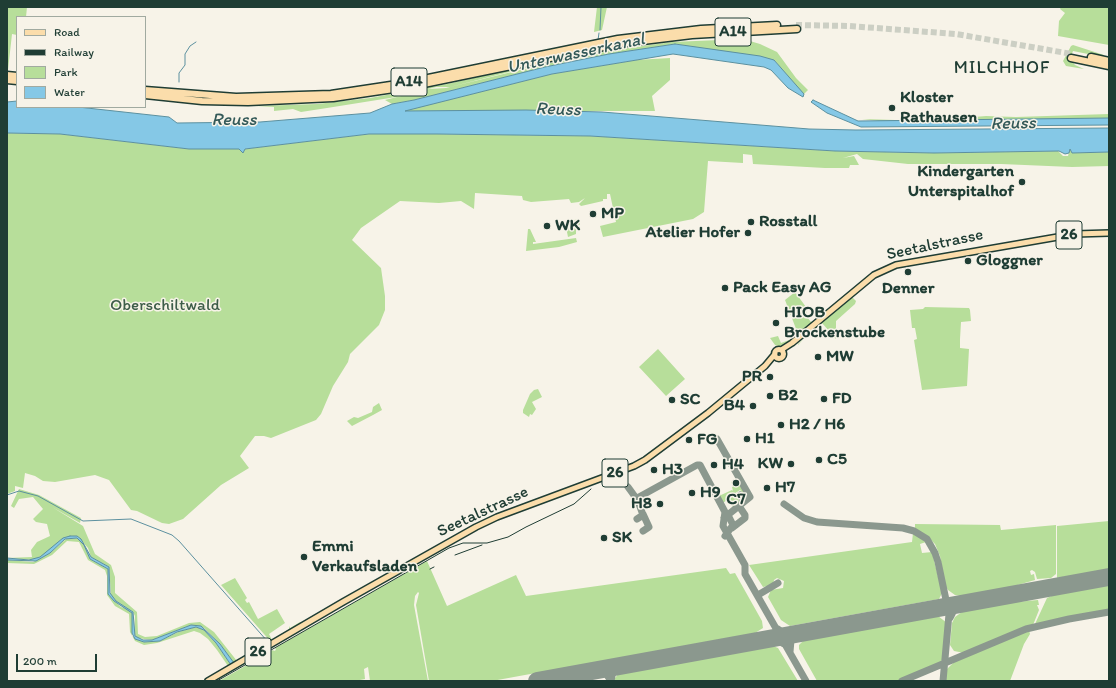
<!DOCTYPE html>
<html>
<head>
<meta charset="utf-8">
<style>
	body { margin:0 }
	#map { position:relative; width:1116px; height:688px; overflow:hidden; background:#f7f3e8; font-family:Itim,sans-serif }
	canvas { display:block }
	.frame { position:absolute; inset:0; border:8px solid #1f3d34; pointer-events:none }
	.legend { position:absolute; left:16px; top:16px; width:130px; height:92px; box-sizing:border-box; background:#f7f3e8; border:1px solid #a1aaa0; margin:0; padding:5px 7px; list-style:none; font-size:12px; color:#1f3d34 }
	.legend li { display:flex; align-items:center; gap:8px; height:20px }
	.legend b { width:20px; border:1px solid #a1aaa0 }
	.scale { position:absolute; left:16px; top:654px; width:81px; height:18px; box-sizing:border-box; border:2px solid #1f3d34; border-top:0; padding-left:5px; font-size:12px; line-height:14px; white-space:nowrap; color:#1f3d34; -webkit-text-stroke:3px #f7f3e8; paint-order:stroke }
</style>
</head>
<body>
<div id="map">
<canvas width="1116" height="688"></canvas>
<div class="frame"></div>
<ul class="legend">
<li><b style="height:5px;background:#fbddab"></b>Road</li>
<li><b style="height:5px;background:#1f3d34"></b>Railway</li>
<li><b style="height:11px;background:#b7de9a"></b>Park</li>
<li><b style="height:11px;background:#85c8e6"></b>Water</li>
</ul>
<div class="scale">200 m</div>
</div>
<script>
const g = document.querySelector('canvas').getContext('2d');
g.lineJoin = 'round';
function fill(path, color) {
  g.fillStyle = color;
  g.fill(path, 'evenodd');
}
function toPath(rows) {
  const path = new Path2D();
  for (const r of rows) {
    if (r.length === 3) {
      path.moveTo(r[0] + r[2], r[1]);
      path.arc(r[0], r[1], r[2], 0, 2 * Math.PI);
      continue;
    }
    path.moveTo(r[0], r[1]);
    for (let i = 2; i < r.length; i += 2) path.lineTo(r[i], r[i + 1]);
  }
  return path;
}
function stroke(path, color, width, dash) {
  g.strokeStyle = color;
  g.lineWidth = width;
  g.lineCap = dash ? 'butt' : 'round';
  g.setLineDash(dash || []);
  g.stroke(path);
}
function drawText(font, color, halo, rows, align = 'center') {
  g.font = font + ' Itim,sans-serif';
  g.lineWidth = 3;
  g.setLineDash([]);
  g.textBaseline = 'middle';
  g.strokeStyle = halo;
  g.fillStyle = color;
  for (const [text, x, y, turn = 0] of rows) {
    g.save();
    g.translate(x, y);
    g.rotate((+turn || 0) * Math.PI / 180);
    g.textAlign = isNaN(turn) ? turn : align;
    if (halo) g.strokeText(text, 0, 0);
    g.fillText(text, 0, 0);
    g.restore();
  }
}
const green = toPath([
	[7,7,27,7,26,17,17,17,17,35,12,34,8,70],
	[597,7,607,7,602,30,594,32],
	[1061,7,1109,7,1109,45,1058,36,1059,21,1065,13,1060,9],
	[743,39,760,44,777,52,796,78,808,90,804,94,801,92,774,60,675,44,578,59,414,100,392,104,385,100,429,89,446,88,532,67,613,50,672,42],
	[1073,45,1104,55,1103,57,1073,51,1070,59,1075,65,1084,69,1066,66,1063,61,1071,46],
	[670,58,670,80,652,96,655,111,403,111,552,74,636,60],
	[509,70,513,71,450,87,436,87,396,97,327,108,301,112,293,109,274,111,274,107,256,106,317,104,370,98,447,84],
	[1109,114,1109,118,1082,119,999,119,923,122,886,122,862,119,928,121,986,116,1016,117],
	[7,133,60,134,189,149,239,149,242,151,245,149,369,134,437,134,590,136,835,151,934,153,1058,151,1063,156,1068,156,1070,149,1072,153,1109,152,1109,166,1072,167,1001,164,908,164,863,159,857,154,843,158,854,156,859,165,850,165,849,168,825,168,753,164,752,155,743,154,743,163,708,161,704,212,693,219,603,237,600,226,616,222,610,194,607,194,607,199,603,199,603,201,581,206,579,204,585,198,579,202,571,203,569,199,531,202,523,200,522,196,475,193,474,209,461,201,439,203,400,201,361,228,352,240,381,268,385,296,385,310,379,325,350,354,348,362,333,386,321,414,316,420,271,438,264,436,255,436,240,456,249,468,221,485,183,519,169,524,162,523,137,511,131,510,109,480,95,475,55,482,43,481,35,476,25,473,23,488,15,486,15,491,7,494],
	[579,219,580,224,576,229,576,234,568,237,565,222],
	[528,229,530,229,536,242,533,242,533,244,576,238,577,242,559,247,526,251],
	[795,292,806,307,807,317,811,322,818,319,789,343,780,347,775,345,770,338,778,336,781,343,792,339,798,334,785,300],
	[852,297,856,301,855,304,836,321,836,339,822,323,806,336,798,345,798,344,808,334],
	[925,307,969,308,970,310,971,321,961,322,960,339,960,348,969,349,967,386,922,390,914,340,917,339,915,328,912,328,910,310,923,309],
	[658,349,685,379,666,396,639,367],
	[538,389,542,397,532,402,536,409,532,415,530,414,529,417,523,413,523,410,530,394,534,390],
	[379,403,382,410,373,415,352,426,347,421,354,417,358,418,372,412,373,407],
	[736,477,747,497,740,490,734,494,740,502,733,507,728,499,723,503,715,489,716,488,721,495,732,490,733,491,732,487,739,484,737,480,733,482,734,485,733,486,731,482,735,480],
	[19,489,39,495,81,518,80,523,52,507,83,526,95,554,111,565,115,577,115,593,137,612,138,634,145,637,157,636,189,623,200,622,214,632,237,661,233,663,220,644,204,628,191,625,152,640,137,638,134,634,135,616,133,612,116,601,111,595,109,567,91,557,88,548,77,536,63,538,46,554,34,560,7,558,32,557,31,550,37,542,50,536,47,524,36,522,33,519,43,509,33,497,19,499,14,508,11,506],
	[1109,521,1109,569,1057,578,1057,526],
	[915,524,1000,525,1001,530,1056,525,1056,574,1051,578,1037,579,1035,572,1032,570,1030,571,1031,575,1034,574,1035,580,1014,586,961,596,955,595,948,590,945,585,940,556,935,544,926,535,915,529],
	[913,533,926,542,920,544,922,553,932,552,942,593,939,599,790,626,781,620,768,597,771,590,783,588,784,581,777,578,774,580,773,585,763,587,749,565,912,542],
	[77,538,84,545,90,559,108,569,108,594,121,607,128,609,132,613,132,636,144,642,160,641,178,632,196,627,204,630,216,643,231,665,228,666,217,650,208,639,200,633,194,631,157,643,144,645,135,641,130,632,129,614,115,606,107,595,107,576,105,570,88,560,79,542,67,541,52,555,34,564,7,563,7,560,33,562,50,553,66,539],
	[427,561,447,606,516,575,526,596,726,568,730,574,735,573,762,621,763,628,755,633,492,681,429,681,416,605,419,593,418,592,415,596,414,605,428,681,370,681,368,667,364,669,365,679,355,681,219,681,273,650,274,651,276,650,275,648],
	[235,578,247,598,245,600,247,603,249,602,258,619,277,609,285,623,269,634,272,640,289,629,289,626,290,628,300,622,302,623,271,642,221,585],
	[1109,585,1109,609,1035,624,1047,598,1056,594],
	[1038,600,1039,605,1037,605,1039,610,1033,625,964,653,954,651,950,645,952,623,955,617,962,612,1016,602],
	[938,616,947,623,942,660,939,664,897,681,817,681,799,649,799,645,803,641],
	[1029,630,1030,634,1024,644,1010,681,945,681,947,669,954,662],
	[773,646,778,648,798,681,613,681,618,674]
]);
const water = toPath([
	[675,44,760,56,774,60,804,94,803,97,788,88,771,70,764,67,673,54,552,74,405,111,526,110,602,112,809,129,856,130,1109,128,1109,152,1072,153,1070,149,1069,153,1065,154,1059,151,934,153,835,151,590,136,437,134,369,134,245,149,243,153,239,149,189,149,60,134,7,133,7,102,17,101,17,107,78,107,169,117,177,123,260,122,370,113,392,104,414,100,545,67,609,54,675,44],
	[813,100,858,121,1109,118,1109,125,861,127,827,113,811,102,813,100],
	[70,536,77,536,81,539,91,557,109,567,110,593,116,601,133,612,135,636,143,640,152,640,191,625,201,626,220,644,234,663,231,665,216,643,204,630,196,627,177,632,160,641,144,642,135,639,132,633,132,613,114,601,108,594,108,569,90,559,84,545,77,538,65,539,50,553,36,561,7,560,7,558,29,560,40,557,63,538,70,536]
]);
const stream = toPath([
	[600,30,601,7],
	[598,40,599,33],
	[179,82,179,73,185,65,185,54,190,46,196,42],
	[7,495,19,491,38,496,83,521,131,519,172,535,179,541,268,642]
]);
const taxiway = toPath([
	[717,439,750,497,724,518],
	[628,487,636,498],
	[740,495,744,502],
	[784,504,804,518,817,522,903,528,914,531,927,539,935,553,938,562,949,614,943,681],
	[637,519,643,515,638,501,639,497,697,465,700,465,725,512,723,526,745,565,745,574,806,681],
	[732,528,745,518,745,515,741,509],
	[643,531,649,527,643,514],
	[725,536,733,525,729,517],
	[758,595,778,583],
	[936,608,945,610,949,614],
	[950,618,955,608,963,603],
	[778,629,785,634,791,634],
	[769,639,776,639,784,644],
	[790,652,791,640,798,633],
	[597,670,605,672,611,681],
	[611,681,613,671,626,665],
	[902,681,1026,629,1069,619,1109,612]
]);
const runway = toPath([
	[537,681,1109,577]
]);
const motorwayTunnel = toPath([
	[796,25,849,26,956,34,1072,54]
]);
const primary = toPath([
	[779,354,4.5],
	[781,350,792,343,874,275,896,265,1075,234,1109,233],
	[208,681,343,602,476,527,497,517,634,466,645,460,708,413,765,366,775,354]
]);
const motorway = toPath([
	[1091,57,1109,61],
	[1071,58,1109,66],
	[7,75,17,76],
	[7,80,17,81],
	[145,90,236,97,331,94,404,83,618,39,701,29,777,25],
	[145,95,202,101,248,102,333,98,414,86,618,44,692,35,797,29]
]);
const rail = toPath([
	[455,555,482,545],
	[430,569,434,567],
	[217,681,449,548,463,543,487,543,508,537,526,527,574,504,591,489]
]);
const markers = [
	[892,108,4,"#1f3d34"],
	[1022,182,4,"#1f3d34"],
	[593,214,4,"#1f3d34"],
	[751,222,4,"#1f3d34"],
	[547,226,4,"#1f3d34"],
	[748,233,4,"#1f3d34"],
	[968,261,4,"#1f3d34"],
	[908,272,4,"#1f3d34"],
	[725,288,4,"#1f3d34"],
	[776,323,4,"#1f3d34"],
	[818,357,4,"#1f3d34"],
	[770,377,4,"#1f3d34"],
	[770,396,4,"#1f3d34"],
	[824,399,4,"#1f3d34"],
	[672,400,4,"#1f3d34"],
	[753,406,4,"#1f3d34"],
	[781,425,4,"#1f3d34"],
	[747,439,4,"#1f3d34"],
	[689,440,4,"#1f3d34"],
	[819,460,4,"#1f3d34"],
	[791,464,4,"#1f3d34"],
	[714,465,4,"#1f3d34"],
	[654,470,4,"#1f3d34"],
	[736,483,4,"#1f3d34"],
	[767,488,4,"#1f3d34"],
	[692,493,4,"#1f3d34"],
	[660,504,4,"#1f3d34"],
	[604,538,4,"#1f3d34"],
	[304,557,4,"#1f3d34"]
];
const shields = [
	[733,32,36],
	[409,82,36],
	[1069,235,26],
	[615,473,26],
	[258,652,26]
];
const shieldNames = [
	["A14",733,32],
	["A14",409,82],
	["26",1069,235],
	["26",615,473],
	["26",258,652]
];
const poiNames = [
	["Kloster",900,98],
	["Rathausen",900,118],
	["Kindergarten",1014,172,"right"],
	["Unterspitalhof",1014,192,"right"],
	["MP",601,214],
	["Rosstall",759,222],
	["WK",555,226],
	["Atelier Hofer",740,233,"right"],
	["Gloggner",976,261],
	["Pack Easy AG",733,288],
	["Denner",908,289,"center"],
	["HIOB",784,313],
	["Brockenstube",784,333],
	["MW",826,357],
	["PR",762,377,"right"],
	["B2",778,396],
	["FD",832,399],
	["SC",680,400],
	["B4",745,406,"right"],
	["H2 / H6",789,425],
	["H1",755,439],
	["FG",697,440],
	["C5",827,460],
	["KW",783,464,"right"],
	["H4",722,465],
	["H3",662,470],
	["H7",775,488],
	["H9",700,493],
	["C7",736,500,"center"],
	["H8",652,504,"right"],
	["SK",612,538],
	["Emmi",312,547],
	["Verkaufsladen",312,567]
];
const streetNames = [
	["Seetalstrasse",935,245,-12],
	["Seetalstrasse",483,512,-25]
];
const parkNames = [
	["Oberschiltwald",165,306]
];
const waterNames = [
	["Unterwasserkanal",576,54,-12],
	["Reuss",558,110,2],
	["Reuss",234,120],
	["Reuss",1013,124,-1]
];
const neighbourhoodNames = [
	["MILCHHOF",1002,68]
];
fill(green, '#b7de9a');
fill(water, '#85c8e6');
stroke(water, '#5c909f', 1);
stroke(stream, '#5c909f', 1);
stroke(taxiway, '#8b988e', 7);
stroke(runway, '#8b988e', 18);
stroke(motorwayTunnel, '#cccfc4', 6, [6, 3]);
stroke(primary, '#1f3d34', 8);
stroke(motorway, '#1f3d34', 9);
stroke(primary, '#fbddab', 5);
stroke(motorway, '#fbddab', 6);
stroke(rail, '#1f3d34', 1);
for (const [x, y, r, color] of markers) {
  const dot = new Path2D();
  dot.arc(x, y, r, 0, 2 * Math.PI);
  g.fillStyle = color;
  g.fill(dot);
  stroke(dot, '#f7f3e8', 1.5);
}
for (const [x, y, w] of shields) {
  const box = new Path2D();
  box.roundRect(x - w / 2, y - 14, w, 28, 3);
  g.fillStyle = '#f7f3e8';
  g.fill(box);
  stroke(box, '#1f3d34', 1);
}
drawText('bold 16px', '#1f3d34', null, shieldNames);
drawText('bold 17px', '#1f3d34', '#f7f3e8', poiNames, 'left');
drawText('17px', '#1f3d34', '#f7f3e8', streetNames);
drawText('17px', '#3d5d48', '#f7f3e8', parkNames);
drawText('italic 18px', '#335958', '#f7f3e8', waterNames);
g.letterSpacing = '1px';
drawText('18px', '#1f3d34', '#f7f3e8', neighbourhoodNames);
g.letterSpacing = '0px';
</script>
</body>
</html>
